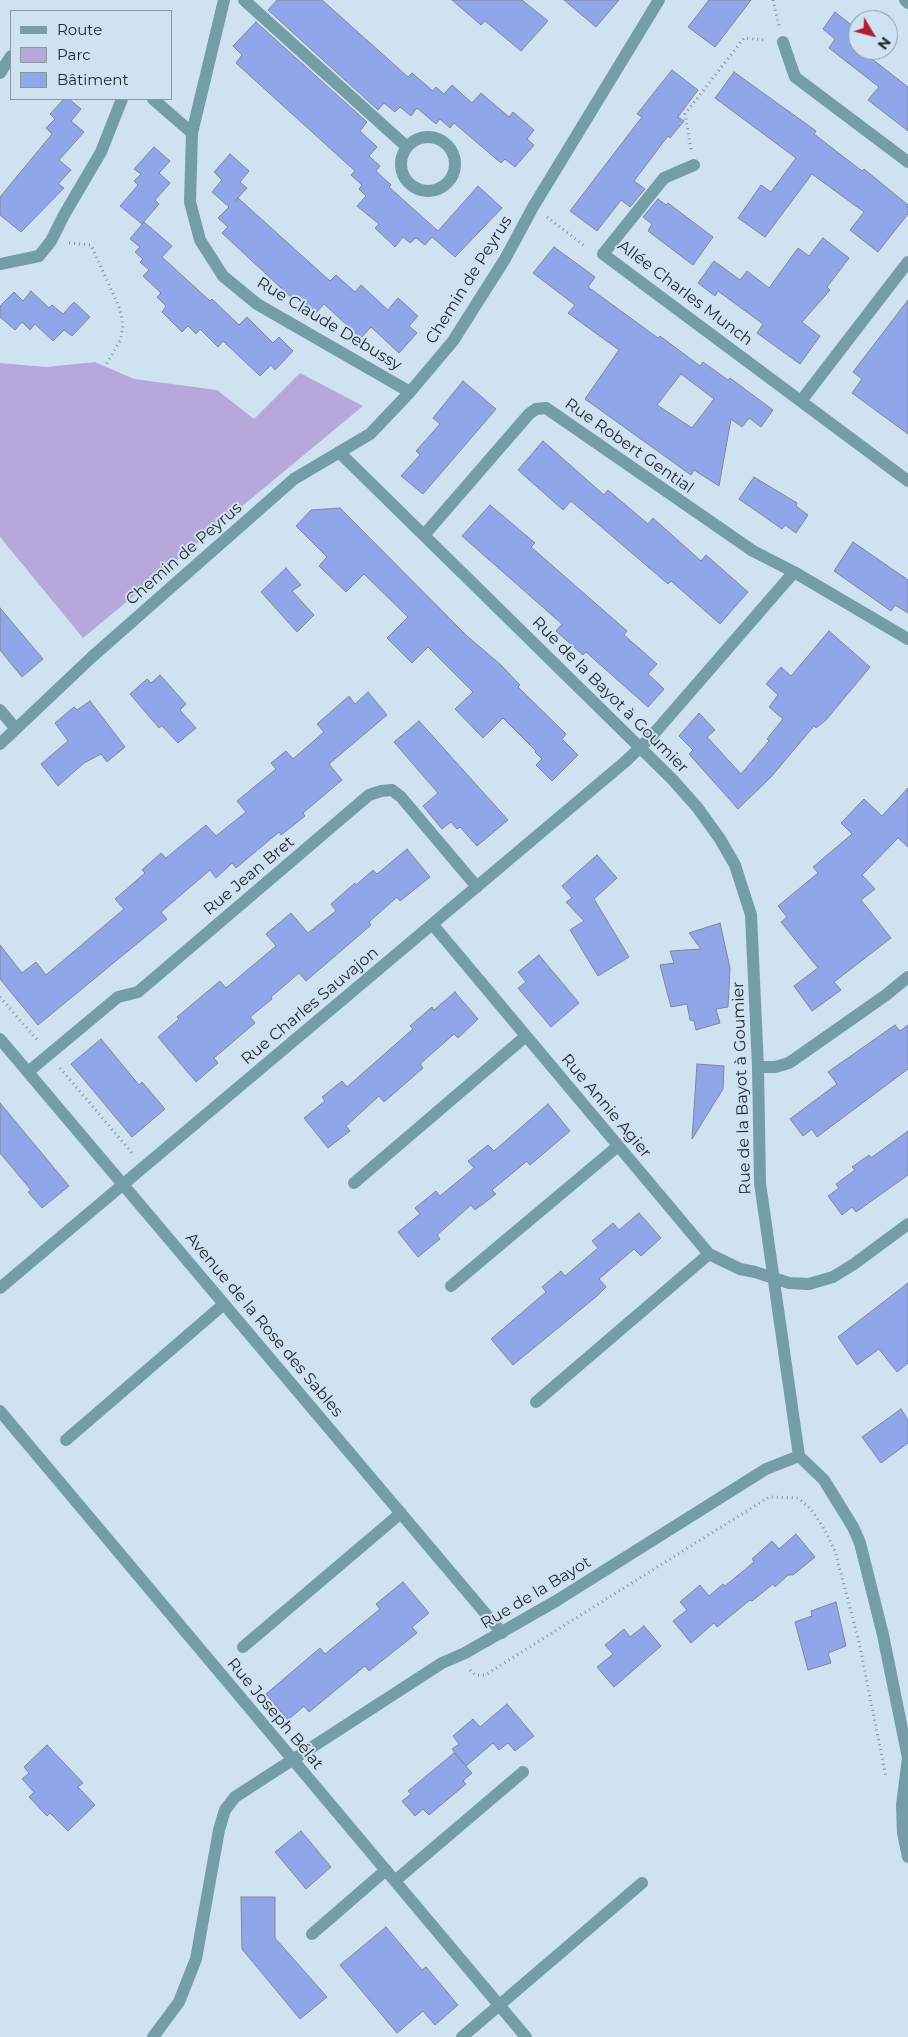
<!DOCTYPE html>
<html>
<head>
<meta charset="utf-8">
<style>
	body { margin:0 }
	#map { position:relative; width:908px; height:2037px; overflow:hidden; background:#cfe2f1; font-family:Montserrat,sans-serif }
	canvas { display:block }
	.legend { position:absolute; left:10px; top:10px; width:162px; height:90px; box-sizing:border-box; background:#cfe2f1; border:1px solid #8a98a4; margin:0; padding:6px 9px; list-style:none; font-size:15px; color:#232a30 }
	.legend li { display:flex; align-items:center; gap:10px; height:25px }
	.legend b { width:25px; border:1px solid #8a98a4 }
	.north { position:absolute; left:848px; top:10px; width:50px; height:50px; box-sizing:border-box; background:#cfe2f1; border:1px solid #8a98a4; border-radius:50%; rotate:127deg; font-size:14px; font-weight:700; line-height:20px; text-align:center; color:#232a30 }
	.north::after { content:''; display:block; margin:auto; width:18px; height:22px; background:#b11e32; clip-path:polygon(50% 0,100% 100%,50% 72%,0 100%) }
</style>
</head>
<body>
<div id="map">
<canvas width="908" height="2037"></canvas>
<ul class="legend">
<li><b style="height:6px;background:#759da7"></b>Route</li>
<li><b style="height:14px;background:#b7a8db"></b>Parc</li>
<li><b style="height:14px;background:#91a5e9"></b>Bâtiment</li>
</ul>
<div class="north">N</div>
</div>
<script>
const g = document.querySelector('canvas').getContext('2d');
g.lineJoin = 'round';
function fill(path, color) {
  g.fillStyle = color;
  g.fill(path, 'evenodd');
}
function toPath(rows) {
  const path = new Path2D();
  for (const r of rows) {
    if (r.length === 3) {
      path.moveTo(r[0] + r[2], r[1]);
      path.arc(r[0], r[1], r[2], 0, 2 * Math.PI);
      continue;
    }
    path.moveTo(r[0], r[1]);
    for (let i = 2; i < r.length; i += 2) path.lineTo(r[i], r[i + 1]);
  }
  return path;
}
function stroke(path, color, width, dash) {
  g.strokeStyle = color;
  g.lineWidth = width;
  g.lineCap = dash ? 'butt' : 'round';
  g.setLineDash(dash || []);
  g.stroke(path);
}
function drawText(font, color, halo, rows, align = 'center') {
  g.font = font + ' Montserrat,sans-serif';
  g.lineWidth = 4;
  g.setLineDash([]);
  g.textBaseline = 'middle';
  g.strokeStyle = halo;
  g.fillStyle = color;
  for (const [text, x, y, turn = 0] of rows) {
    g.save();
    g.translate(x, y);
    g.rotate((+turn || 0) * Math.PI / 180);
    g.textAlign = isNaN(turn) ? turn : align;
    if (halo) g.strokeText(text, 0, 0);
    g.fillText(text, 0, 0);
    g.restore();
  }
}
const green = toPath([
	[95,362,134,379,217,390,254,419,300,373,363,406,83,638,0,537,0,363,46,367]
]);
const building = toPath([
	[277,0,322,0,408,77,412,73,433,91,436,87,444,94,452,85,472,103,481,93,509,117,513,112,534,130,527,139,534,145,515,167,505,159,501,163,454,123,450,128,440,119,436,124,417,108,411,116,400,107,395,112,384,103,378,110,268,10,277,0],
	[452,0,522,0,548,21,521,51,485,21,481,25,452,0],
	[564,0,619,0,596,27,564,0],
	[709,0,751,0,715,47,688,27,709,0],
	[835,12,858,30,858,50,879,50,872,59,908,87,908,131,868,100,879,87,829,48,835,39,823,29,835,12],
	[256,22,367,122,360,131,377,147,369,156,380,166,376,171,391,185,389,187,438,231,478,186,502,208,455,257,432,237,425,245,416,238,410,243,403,237,395,247,375,228,379,224,357,206,366,196,359,189,362,185,351,175,355,171,236,63,242,55,233,46,256,22],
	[672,70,698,90,678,117,684,121,670,138,668,136,634,181,645,189,630,207,621,200,597,231,570,211,642,117,637,114,672,70],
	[734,72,816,131,814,134,862,171,864,169,908,205,908,214,878,252,850,230,864,212,812,174,765,237,738,218,761,185,771,192,796,158,715,98,734,72],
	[64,99,69,99,81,109,71,121,84,132,59,160,71,170,58,184,64,188,21,232,0,215,0,197,52,134,46,128,55,119,50,114,64,99],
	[154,147,170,161,159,173,170,183,155,200,159,204,142,224,120,206,138,185,134,181,141,174,134,169,154,147],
	[230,154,249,171,240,182,247,188,235,201,238,198,330,281,336,275,355,292,361,285,388,310,398,298,418,316,409,326,417,333,399,353,371,327,361,338,324,304,316,313,298,297,294,300,222,233,228,227,218,218,229,207,212,192,222,180,214,172,230,154],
	[658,199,666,205,668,203,713,237,693,265,648,231,652,224,643,217,658,199],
	[144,222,172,246,162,257,210,301,212,299,239,325,247,317,273,343,279,337,293,351,275,370,271,365,260,376,223,341,218,347,200,329,196,334,188,326,182,332,162,312,166,306,157,297,161,293,143,276,149,270,140,262,143,259,135,252,140,247,130,239,144,222],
	[823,238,849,258,827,287,830,290,802,322,820,336,800,364,757,333,763,324,718,291,715,296,698,283,714,261,740,280,747,271,769,288,798,248,809,256,823,238],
	[554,247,595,277,588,287,658,338,660,336,700,366,703,362,728,380,730,378,773,410,761,427,749,418,742,427,731,419,719,486,694,470,691,475,585,399,619,350,568,313,575,305,533,273,554,247],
	[681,374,714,399,692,428,657,405,681,374],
	[31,291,49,308,52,305,63,314,74,302,90,317,72,336,64,330,53,341,35,324,30,330,22,322,15,330,0,317,0,306,14,292,23,301,31,291],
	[908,300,908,434,852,393,862,379,853,372,908,300],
	[463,381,496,409,423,494,401,476,420,455,416,451,440,424,433,418,463,381],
	[543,441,604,495,608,490,648,524,653,518,701,561,706,555,748,592,720,624,671,581,668,584,571,501,563,510,518,470,543,441],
	[754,477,797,503,796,506,808,515,796,533,785,525,782,529,739,499,754,477],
	[490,505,535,543,531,547,627,631,624,635,657,664,648,674,664,689,648,707,586,652,583,655,556,631,562,624,462,536,490,505],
	[340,508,467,636,501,665,520,685,518,687,566,734,562,739,578,755,552,781,536,765,542,759,535,752,536,751,503,718,483,738,455,709,473,692,428,647,412,663,387,638,408,617,364,574,346,592,319,566,327,557,296,526,311,510,340,508],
	[853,542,908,580,908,613,895,605,891,611,834,571,853,542],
	[286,568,301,585,292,591,314,615,297,632,261,592,286,568],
	[0,608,43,659,22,677,0,650,0,608],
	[829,631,870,667,826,720,816,728,814,726,771,777,738,809,689,754,693,750,679,736,699,713,715,730,707,737,741,774,769,741,767,739,783,719,769,707,778,695,766,684,781,667,791,676,829,631],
	[160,675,186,704,180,710,196,728,178,743,162,726,159,728,130,694,147,679,151,683,160,675],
	[368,692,387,715,329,764,342,780,303,813,305,816,281,835,279,832,236,868,232,863,216,878,210,870,161,912,167,919,38,1025,0,979,0,945,22,973,36,962,46,975,124,909,115,899,145,873,142,870,161,853,166,858,206,825,216,836,246,812,237,801,276,769,271,763,286,751,293,759,324,732,317,724,349,696,355,704,368,692],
	[90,701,125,747,107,762,101,754,84,763,58,786,41,764,68,741,55,723,74,707,77,710,90,701],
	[419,721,508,820,477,846,460,827,457,829,451,822,442,829,423,806,438,793,394,742,419,721],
	[908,788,908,847,898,838,862,875,875,889,861,900,891,938,834,982,841,990,812,1011,794,986,818,968,781,922,787,917,778,906,818,873,813,867,852,834,841,823,864,799,882,816,908,788],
	[407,849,430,877,400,901,397,897,369,922,371,925,306,981,299,973,271,997,272,999,250,1017,255,1023,214,1058,218,1063,196,1082,158,1037,179,1019,177,1017,220,981,226,988,276,946,266,934,291,913,308,933,336,911,331,904,355,883,356,885,373,870,377,874,407,849],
	[597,855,617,878,594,899,629,957,598,976,570,930,584,921,566,902,572,898,562,886,597,855],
	[720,923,730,968,728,1007,716,1009,720,1023,696,1030,694,1021,690,1020,687,1004,671,1007,660,965,674,963,670,951,701,949,689,933,720,923],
	[539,955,579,1003,551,1027,518,988,526,982,518,972,539,955],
	[455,992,478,1019,458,1038,454,1034,420,1064,423,1068,384,1102,379,1096,346,1126,350,1131,328,1148,304,1118,325,1101,322,1097,342,1081,347,1087,413,1029,410,1026,432,1007,434,1010,455,992],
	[895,1025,900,1031,908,1025,908,1069,817,1137,812,1129,803,1136,790,1119,837,1084,828,1072,895,1025],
	[101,1039,139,1085,142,1082,165,1109,132,1137,71,1064,101,1039],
	[697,1064,724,1066,723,1089,692,1139,697,1064],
	[0,1103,69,1186,42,1208,28,1192,31,1190,0,1153,0,1103],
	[548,1104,570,1131,530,1165,527,1161,492,1190,496,1194,475,1210,471,1205,437,1235,440,1239,418,1257,398,1232,420,1214,415,1208,436,1191,440,1196,474,1168,468,1161,488,1145,494,1151,548,1104],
	[908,1131,908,1175,856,1212,852,1207,842,1215,828,1196,839,1188,836,1184,855,1170,852,1167,869,1155,871,1158,908,1131],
	[639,1213,661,1238,641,1256,634,1249,599,1279,606,1287,597,1296,513,1365,491,1339,546,1292,542,1287,561,1271,565,1276,598,1248,592,1241,613,1223,619,1230,639,1213],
	[908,1283,908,1363,897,1372,879,1349,857,1365,838,1337,908,1283],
	[901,1409,908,1420,908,1443,881,1463,862,1437,901,1409],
	[796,1534,815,1557,793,1575,788,1575,775,1587,773,1584,752,1601,750,1600,717,1627,714,1623,691,1643,673,1621,687,1610,680,1602,700,1585,709,1596,723,1584,725,1586,754,1562,752,1559,772,1541,779,1549,796,1534],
	[403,1582,429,1613,412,1627,417,1633,369,1671,365,1666,309,1712,304,1706,288,1720,266,1694,320,1648,325,1654,380,1609,376,1604,403,1582],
	[836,1602,846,1646,828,1653,831,1663,808,1670,795,1622,812,1616,811,1611,836,1602],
	[644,1626,661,1646,614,1687,597,1667,613,1654,605,1645,624,1629,630,1637,644,1626],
	[507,1704,534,1736,515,1751,508,1743,499,1750,493,1743,466,1766,452,1749,459,1744,453,1736,473,1719,480,1727,507,1704],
	[47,1745,83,1783,78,1787,95,1805,68,1831,50,1813,47,1816,29,1797,34,1792,22,1779,29,1773,24,1767,47,1745],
	[454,1753,472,1773,463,1781,466,1784,429,1815,423,1809,415,1816,402,1801,411,1794,408,1791,454,1753],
	[301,1831,331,1867,306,1889,275,1852,301,1831],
	[241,1897,275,1897,275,1938,327,1997,300,2019,242,1949,241,1897],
	[386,1927,422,1970,426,1967,458,2005,435,2025,423,2011,397,2033,340,1965,386,1927]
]);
const path = toPath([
	[773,0,779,26],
	[691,149,685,114,744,38,765,40],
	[547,217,586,247],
	[69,243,91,245,120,309,123,326,120,341,105,366],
	[0,997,39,1042],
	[60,1068,132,1153],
	[470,1670,475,1675,485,1675,769,1497,798,1498,810,1508,823,1527,835,1551,859,1642,886,1777]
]);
const lane = toPath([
	[905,0,908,3]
]);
const street = toPath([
	[224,0,192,133,190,202,200,240,223,276,257,304,410,392],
	[244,0,407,147],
	[783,42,795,77,908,162],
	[0,73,11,56],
	[153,99,192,133],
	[428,164,27],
	[694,165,664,178,603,254,908,481],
	[0,264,39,256,51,241,64,215,101,152,122,99],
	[801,401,908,262],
	[339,452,672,779,697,807,720,839,735,865,751,915,758,1067,760,1183,799,1456,824,1480,853,1527,860,1543,883,1635,908,1758,902,1805,903,1833,908,1857],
	[794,572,908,639],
	[0,710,16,729],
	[0,744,93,656,294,479,370,434,410,392,453,341,505,259,533,207,659,0],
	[433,925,709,1254,740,1269,755,1272,789,1283,809,1284,833,1277,854,1264,908,1224],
	[0,1039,502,1633],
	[758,1067,775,1067,789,1063,886,995,908,977],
	[28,1072,118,997,138,992,369,795,381,791,392,790,401,797,477,887],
	[354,1183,526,1036],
	[451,1286,618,1146],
	[0,1288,626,761,651,737,794,572,753,551,546,408,536,409,529,414,425,534],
	[536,1402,709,1254],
	[0,1411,526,2037],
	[66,1440,224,1304],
	[243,1647,401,1513],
	[396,1880,523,1772],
	[312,1934,386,1870],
	[153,2037,179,2002,196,1959,219,1830,225,1810,235,1797,442,1663,465,1653,556,1601,766,1469,799,1456],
	[462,2037,642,1883]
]);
const streetNames = [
	["Chemin de Peyrus",469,280,-58],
	["Allée Charles Munch",685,293,37],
	["Rue Claude Debussy",329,324,31],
	["Rue Robert Gential",629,446,35],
	["Chemin de Peyrus",184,554,-41],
	["Rue de la Bayot à Goumier",610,695,45],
	["Rue Jean Bret",249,876,-40],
	["Rue Charles Sauvajon",310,1006,-40],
	["Rue de la Bayot à Goumier",742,1088,-92],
	["Rue Annie Agier",606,1106,50],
	["Avenue de la Rose des Sables",264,1325,50],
	["Rue de la Bayot",536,1593,-31],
	["Rue Joseph Bélat",275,1714,50]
];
fill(green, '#b7a8db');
fill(building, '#91a5e9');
stroke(building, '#808699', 1);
stroke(path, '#83919c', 3, [1, 4]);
stroke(lane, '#759da7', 12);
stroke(street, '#759da7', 12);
drawText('16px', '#232a30', '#cfe2f1', streetNames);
</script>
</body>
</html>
